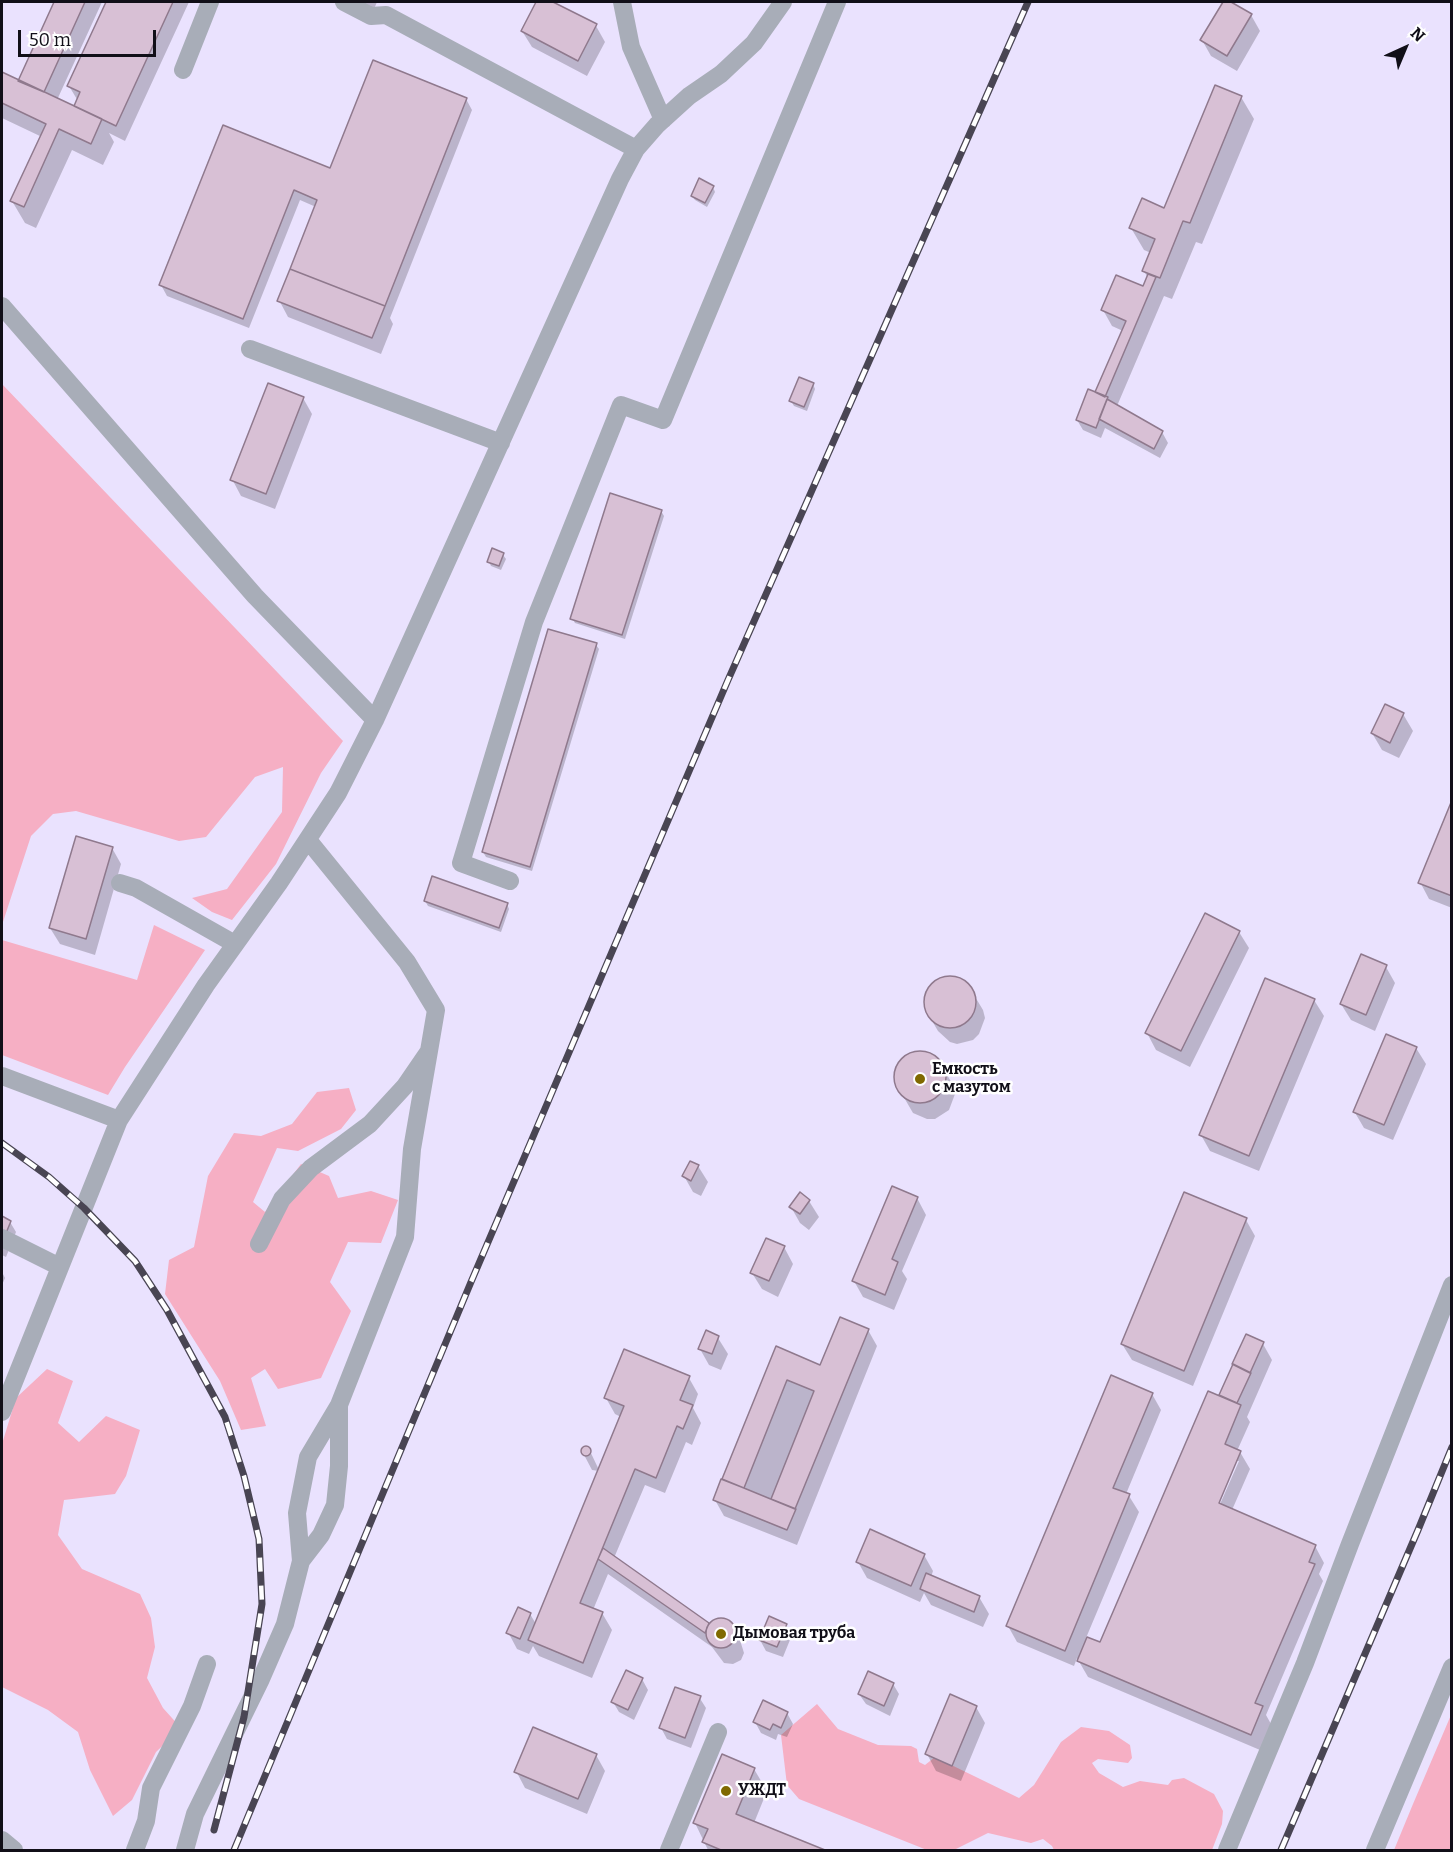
<!DOCTYPE html>
<html>
<head>
<meta charset="utf-8">
<style>
	body { margin:0 }
	#map { position:relative; width:1453px; height:1852px; overflow:hidden; background:#eae2fe; font-family:Bitter,serif }
	canvas { display:block }
	.frame { position:absolute; inset:0; border:3px solid #110f18; pointer-events:none }
	.north { position:absolute; left:1375px; top:18px; width:60px; height:60px; -webkit-text-stroke:4px #fff; paint-order:stroke; rotate:44deg; font-size:16px; font-weight:700; line-height:24px; text-align:center; color:#110f18 }
	.north::after { content:''; display:block; margin:auto; width:21px; height:27px; background:#110f18; clip-path:polygon(50% 0,100% 100%,50% 72%,0 100%) }
	.scale { position:absolute; left:18px; top:30px; width:138px; height:27px; box-sizing:border-box; border:3px solid #110f18; border-top:0; padding-left:8px; font-size:18px; line-height:21px; white-space:nowrap; color:#110f18; -webkit-text-stroke:4px #fff; paint-order:stroke }
</style>
</head>
<body>
<div id="map">
<canvas width="1453" height="1852"></canvas>
<div class="frame"></div>
<div class="north">N</div>
<div class="scale">50 m</div>
</div>
<script>
const g = document.querySelector('canvas').getContext('2d');
g.lineJoin = 'round';
function fill(path, color) {
  g.fillStyle = color;
  g.fill(path, 'evenodd');
}
function toPath(rows) {
  const path = new Path2D();
  for (const r of rows) {
    if (r.length === 3) {
      path.moveTo(r[0] + r[2], r[1]);
      path.arc(r[0], r[1], r[2], 0, 2 * Math.PI);
      continue;
    }
    path.moveTo(r[0], r[1]);
    for (let i = 2; i < r.length; i += 2) path.lineTo(r[i], r[i + 1]);
  }
  return path;
}
function stroke(path, color, width, dash) {
  g.strokeStyle = color;
  g.lineWidth = width;
  g.lineCap = dash ? 'butt' : 'round';
  g.setLineDash(dash || []);
  g.stroke(path);
}
function drawText(font, color, halo, rows, align = 'center') {
  g.font = font + ' Bitter,serif';
  g.lineWidth = 5;
  g.setLineDash([]);
  g.textBaseline = 'middle';
  g.strokeStyle = halo;
  g.fillStyle = color;
  for (const [text, x, y, turn = 0] of rows) {
    g.save();
    g.translate(x, y);
    g.rotate((+turn || 0) * Math.PI / 180);
    g.textAlign = isNaN(turn) ? turn : align;
    if (halo) g.strokeText(text, 0, 0);
    g.fillText(text, 0, 0);
    g.restore();
  }
}
const green = toPath([
	[2,384,343,741,321,773,276,864,232,920,212,912,192,898,227,889,282,812,283,767,255,777,206,837,179,841,76,811,53,814,31,836,2,925],
	[154,925,205,950,125,1067,108,1095,2,1055,2,940,137,980],
	[349,1088,356,1110,341,1129,298,1151,277,1148,253,1202,265,1212,301,1164,329,1176,338,1198,371,1191,398,1200,381,1243,348,1242,330,1282,351,1311,321,1378,278,1389,265,1369,251,1378,266,1426,241,1430,220,1381,165,1294,169,1260,194,1247,208,1176,234,1133,261,1136,292,1124,317,1092],
	[47,1369,73,1381,58,1423,79,1442,106,1416,140,1430,126,1476,115,1494,64,1500,58,1535,82,1569,140,1594,151,1618,155,1647,147,1678,163,1708,181,1728,156,1752,132,1800,113,1816,90,1770,78,1732,48,1710,2,1687,2,1444,16,1398],
	[817,1704,838,1729,878,1745,911,1746,917,1749,919,1762,925,1765,935,1757,1019,1798,1034,1785,1061,1742,1081,1727,1109,1731,1130,1745,1132,1758,1128,1763,1098,1759,1092,1763,1099,1773,1123,1787,1140,1781,1168,1785,1172,1780,1184,1778,1214,1794,1223,1811,1222,1824,1212,1850,1054,1850,1052,1846,1043,1839,1031,1843,988,1833,954,1850,927,1850,799,1799,787,1785,781,1735],
	[1451,1715,1451,1850,1394,1850,1413,1804]
]);
const shadow = toPath([
	[56,2,102,2,57,100,75,108,78,101,69,86,108,2,189,2,125,141,109,133,114,142,103,165,72,150,36,228,25,223,12,201,42,137,2,118,2,74,22,84,20,80],
	[359,2,377,2,374,9],
	[538,2,550,2,596,26,605,42,587,76,532,47,522,31],
	[1224,2,1228,2,1251,15,1260,31,1237,71,1211,56,1202,40],
	[1241,97,1254,119,1202,244,1196,242,1172,299,1164,296,1117,406,1162,432,1168,443,1160,458,1105,428,1101,438,1083,430,1077,420,1096,394,1123,331,1112,326,1103,310,1144,288,1148,278,1144,271,1151,253,1144,250,1131,228,1165,210],
	[466,99,472,110,390,318,393,324,381,354,288,317,279,300,316,207,300,200,249,328,167,296,161,285,224,127,331,170],
	[713,187,715,192,707,207,695,200,692,196],
	[813,384,815,389,807,411,794,406,791,401],
	[303,398,312,414,275,509,241,496,232,479],
	[661,511,664,516,625,639,575,623,572,618],
	[503,555,506,559,501,570,491,566,489,562],
	[596,645,599,649,532,871,486,857,483,852],
	[1403,714,1413,731,1399,758,1382,750,1372,733],
	[1452,804,1452,908,1429,899,1420,882],
	[112,848,121,864,95,955,60,944,50,928],
	[425,901,507,904,509,909,501,932,428,906],
	[1239,932,1249,948,1190,1067,1156,1050,1147,1033],
	[1386,967,1395,983,1375,1031,1351,1020,1341,1004],
	[953,977,968,985,983,1010,985,1018,979,1034,973,1040,957,1044,950,1042,938,1031,928,1014,925,999,927,992,938,980],
	[1314,1000,1324,1016,1259,1171,1210,1151,1201,1135],
	[1416,1048,1426,1064,1393,1140,1364,1128,1354,1111],
	[915,1053,931,1055,943,1068,953,1085,955,1094,949,1110,935,1119,927,1119,913,1113,895,1082,895,1075,902,1060],
	[698,1166,708,1182,701,1196,693,1192,684,1176],
	[917,1198,926,1215,902,1271,907,1279,894,1310,863,1297,854,1281],
	[809,1201,819,1217,809,1230,800,1223,791,1207],
	[2,1218,10,1222,16,1232,6,1257,2,1255],
	[1246,1220,1255,1236,1193,1386,1132,1360,1122,1344],
	[784,1247,793,1264,778,1297,762,1289,752,1273],
	[2,1272,5,1278,2,1285],
	[868,1330,877,1346,797,1545,724,1516,715,1500,776,1348,821,1367],
	[1247,1336,1263,1344,1272,1360,1247,1417,1250,1422,1237,1451,1240,1452,1250,1469,1232,1510,1315,1546,1324,1563,1319,1574,1323,1581,1266,1715,1271,1724,1260,1750,1088,1677,1077,1658,1074,1666,1017,1642,1008,1626,1152,1394,1161,1410,1126,1494,1129,1496,1139,1512,1086,1638,1101,1644],
	[1236,1461,1239,1461,1217,1511,1215,1510],
	[718,1338,728,1354,721,1370,709,1365,700,1349],
	[689,1378,698,1394,693,1408,701,1423,692,1445,686,1442,665,1493,645,1485,614,1558,709,1625,718,1619,730,1623,740,1640,744,1653,741,1660,733,1664,724,1663,712,1647,608,1574,593,1610,602,1613,612,1630,592,1678,539,1656,533,1646,529,1654,517,1649,508,1632,530,1614,536,1624,599,1471,592,1470,582,1451,584,1448,589,1449,599,1470,621,1417,615,1414,606,1398],
	[924,1555,933,1571,931,1577,979,1597,989,1614,983,1627,931,1605,924,1593,920,1602,867,1578,858,1562],
	[786,1625,792,1635,783,1657,766,1651,760,1640],
	[642,1679,648,1690,634,1720,619,1712,613,1702],
	[893,1684,899,1694,890,1716,866,1704,859,1694],
	[699,1697,706,1708,691,1748,667,1739,661,1728],
	[976,1707,985,1723,961,1781,936,1771,927,1754],
	[787,1713,793,1724,787,1737,778,1734,776,1740,761,1733,755,1722],
	[596,1755,605,1771,587,1814,525,1788,516,1771],
	[754,1769,767,1791,754,1823,822,1850,708,1850,695,1823]
]);
const building = toPath([
	[54,2,85,2,44,92,18,81,54,2],
	[106,2,173,2,116,126,74,106,80,92,67,86,106,2],
	[536,2,553,2,597,24,578,61,521,31,536,2],
	[1223,2,1231,2,1252,14,1227,56,1200,40,1223,2],
	[373,60,467,98,385,306,290,269,317,200,294,190,243,319,159,285,223,125,330,168,373,60],
	[2,72,102,119,91,144,59,129,24,207,10,201,46,124,2,103,2,72],
	[1215,85,1242,96,1190,223,1183,221,1160,278,1142,271,1155,239,1129,228,1142,198,1164,208,1215,85],
	[699,178,714,186,705,203,691,196,699,178],
	[290,269,385,306,372,338,277,301,290,269],
	[1148,274,1156,277,1105,397,1095,392,1126,321,1101,310,1116,275,1143,286,1148,274],
	[799,377,814,383,804,407,789,401,799,377],
	[268,383,304,397,266,494,230,480,268,383],
	[1088,389,1108,397,1096,428,1076,420,1088,389],
	[1107,399,1163,431,1154,449,1099,419,1107,399],
	[610,493,662,510,622,635,570,619,610,493],
	[492,548,504,553,499,566,487,562,492,548],
	[548,629,597,643,530,867,482,852,548,629],
	[1385,704,1404,713,1390,743,1371,733,1385,704],
	[1452,800,1452,896,1418,883,1452,800],
	[76,836,113,847,86,939,49,928,76,836],
	[432,876,508,903,499,928,424,901,432,876],
	[1205,913,1240,931,1181,1051,1145,1033,1205,913],
	[1361,954,1387,965,1366,1015,1340,1004,1361,954],
	[950,1002,26],
	[1265,978,1315,999,1249,1156,1199,1135,1265,978],
	[1386,1034,1417,1047,1384,1125,1353,1112,1386,1034],
	[920,1077,26],
	[690,1161,699,1165,691,1181,682,1176,690,1161],
	[892,1186,918,1197,892,1259,898,1262,885,1295,852,1281,892,1186],
	[800,1192,810,1200,800,1214,789,1207,800,1192],
	[1184,1192,1247,1218,1184,1371,1121,1344,1184,1192],
	[2,1216,11,1221,2,1243,2,1216],
	[766,1238,785,1246,769,1281,750,1273,766,1238],
	[840,1317,869,1329,795,1509,722,1479,776,1346,820,1365,840,1317],
	[706,1330,719,1336,712,1354,698,1349,706,1330],
	[1246,1334,1264,1342,1250,1373,1232,1364,1246,1334],
	[624,1349,690,1376,680,1400,693,1405,683,1429,677,1426,656,1478,635,1469,580,1603,603,1612,583,1663,528,1640,624,1406,604,1398,624,1349],
	[1233,1364,1251,1373,1237,1403,1219,1395,1233,1364],
	[1111,1375,1153,1393,1113,1488,1130,1494,1065,1651,1006,1626,1111,1375],
	[787,1380,814,1391,771,1499,796,1509,787,1530,713,1500,721,1479,744,1488,787,1380],
	[1208,1391,1241,1405,1225,1444,1241,1451,1219,1503,1316,1545,1309,1562,1315,1564,1255,1703,1263,1706,1251,1735,1077,1661,1087,1637,1100,1642,1208,1391],
	[586,1451,5],
	[870,1529,925,1554,911,1586,856,1562,870,1529],
	[603,1548,709,1623,705,1633,598,1559,603,1548],
	[926,1573,980,1596,974,1612,920,1589,926,1573],
	[518,1607,531,1613,520,1639,506,1633,518,1607],
	[769,1616,787,1624,777,1647,759,1640,769,1616],
	[721,1633,15],
	[626,1670,643,1678,628,1710,611,1702,626,1670],
	[868,1671,894,1683,884,1706,858,1694,868,1671],
	[675,1687,701,1696,685,1738,659,1728,675,1687],
	[950,1694,977,1706,952,1766,925,1754,950,1694],
	[763,1700,788,1712,781,1728,773,1724,770,1730,753,1722,763,1700],
	[533,1727,597,1754,578,1799,514,1772,533,1727],
	[722,1754,755,1768,736,1814,825,1850,721,1850,702,1842,708,1829,693,1823,722,1754]
]);
const minor = toPath([
	[344,2,371,16,386,15,636,149],
	[622,2,631,47,663,120],
	[183,70,210,2],
	[2,306,255,596,375,720],
	[250,349,501,443],
	[510,881,461,863,534,622,621,405,663,420,837,2],
	[120,883,136,888,235,944],
	[2,1076,119,1120],
	[2,1238,60,1267],
	[259,1244,282,1199,311,1168,370,1124,405,1086,429,1051,436,1010,407,962,308,840],
	[339,1405,339,1466,335,1505,321,1535,301,1561,297,1513,308,1457,339,1405,405,1237,412,1149,429,1051],
	[2,1412,119,1120,206,985,279,883,338,793,375,720,620,179,636,149,657,125,689,96,721,74,754,43,783,2],
	[2,1840,14,1850],
	[135,1850,146,1821,151,1788,192,1706,207,1664],
	[185,1850,195,1814,261,1679,285,1624,301,1561],
	[669,1850,718,1732],
	[1227,1850,1305,1663,1350,1544,1452,1285],
	[1375,1850,1452,1667]
]);
const rail = toPath([
	[2,1143,49,1177,84,1208,135,1261,167,1310,225,1417,244,1476,259,1539,262,1604,244,1717,214,1830],
	[234,1850,471,1282,728,680,1028,2],
	[1281,1850,1418,1530,1452,1447]
]);
const markers = [
	[920,1079,6,"#806900"],
	[721,1634,6,"#806900"],
	[726,1791,6,"#806900"]
];
const poiNames = [
	["Емкость",932,1070],
	["с мазутом",932,1088],
	["Дымовая труба",733,1634],
	["УЖДТ",738,1791]
];
fill(green, '#f6afc4');
fill(shadow, '#0003');
fill(building, '#d8c0d5');
stroke(building, '#8f798d', 1.5);
stroke(minor, '#a8adb8', 18);
stroke(rail, '#494553', 7);
stroke(rail, '#fff', 4.5, [14]);
for (const [x, y, r, color] of markers) {
  const dot = new Path2D();
  dot.arc(x, y, r, 0, 2 * Math.PI);
  g.fillStyle = color;
  g.fill(dot);
  stroke(dot, '#fff', 2);
}
drawText('bold 16px', '#110f18', '#fff', poiNames, 'left');
</script>
</body>
</html>
